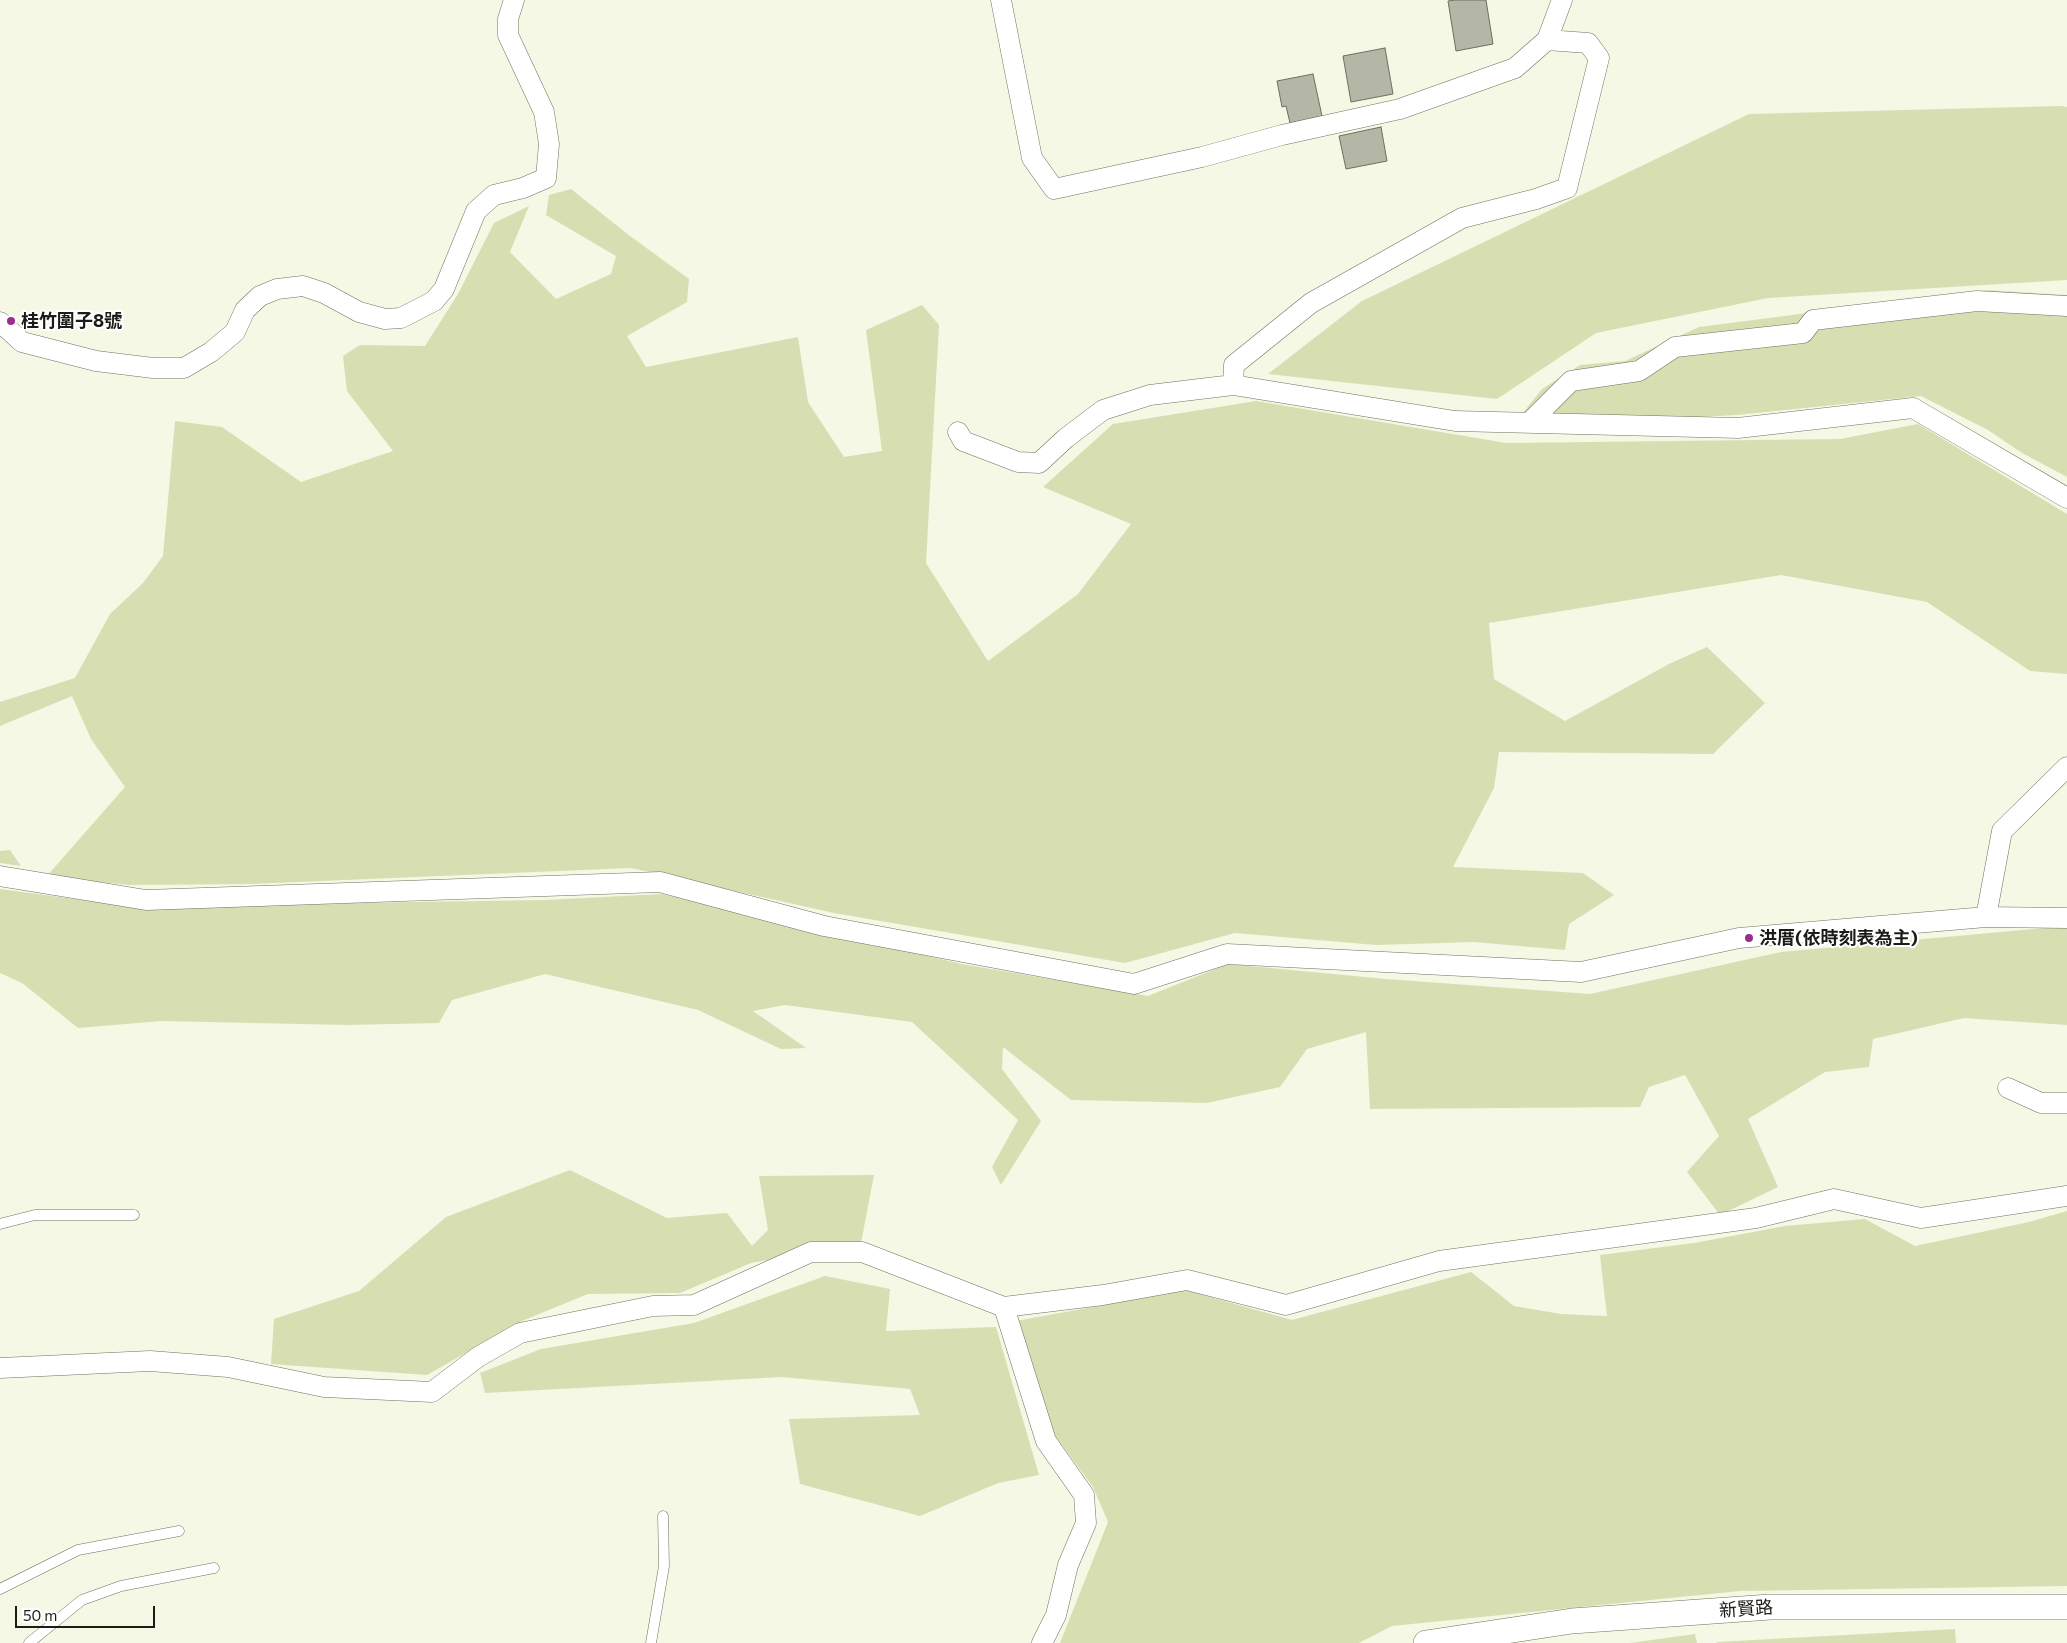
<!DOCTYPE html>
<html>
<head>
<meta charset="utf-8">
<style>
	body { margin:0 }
	#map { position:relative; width:2067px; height:1643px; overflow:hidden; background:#f4f8e5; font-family:Commissioner,sans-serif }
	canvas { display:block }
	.scale { position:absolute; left:15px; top:1606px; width:140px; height:22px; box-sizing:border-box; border:2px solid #1b1c16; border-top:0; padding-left:6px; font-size:15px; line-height:18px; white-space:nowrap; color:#1b1c16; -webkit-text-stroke:4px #fff; paint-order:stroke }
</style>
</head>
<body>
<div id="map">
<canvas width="2067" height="1643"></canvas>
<div class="scale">50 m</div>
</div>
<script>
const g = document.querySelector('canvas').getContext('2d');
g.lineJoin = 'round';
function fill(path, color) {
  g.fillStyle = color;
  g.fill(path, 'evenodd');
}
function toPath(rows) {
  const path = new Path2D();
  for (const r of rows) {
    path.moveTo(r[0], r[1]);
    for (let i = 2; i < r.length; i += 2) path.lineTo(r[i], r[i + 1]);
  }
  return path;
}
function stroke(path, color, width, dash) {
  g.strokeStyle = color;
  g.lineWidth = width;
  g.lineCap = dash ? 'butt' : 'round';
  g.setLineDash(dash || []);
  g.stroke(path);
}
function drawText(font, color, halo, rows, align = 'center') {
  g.font = font + ' Commissioner,"Noto Sans TC",sans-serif';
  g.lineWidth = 4;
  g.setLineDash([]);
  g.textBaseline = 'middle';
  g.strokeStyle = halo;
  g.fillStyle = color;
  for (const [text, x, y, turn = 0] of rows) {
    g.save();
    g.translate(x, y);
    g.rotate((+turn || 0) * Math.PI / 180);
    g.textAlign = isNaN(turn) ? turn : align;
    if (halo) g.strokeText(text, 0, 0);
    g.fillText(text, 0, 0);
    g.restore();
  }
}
const green = toPath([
	[2061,106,2067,107,2067,280,1768,298,1596,333,1497,399,1268,374,1362,301,1749,114],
	[571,189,630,236,689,279,687,302,627,336,646,367,798,337,808,402,844,457,882,451,866,330,922,305,939,325,926,563,988,661,1078,594,1131,524,1043,487,1113,424,1256,401,1506,443,1840,439,1918,424,2067,514,2067,674,2030,671,1927,602,1781,575,1489,623,1494,679,1565,721,1669,664,1707,647,1765,703,1713,754,1499,752,1494,788,1453,867,1583,873,1614,895,1569,924,1565,950,1474,942,1376,945,1235,933,1125,963,834,913,631,868,250,884,130,885,46,877,125,787,91,739,72,696,0,726,0,702,75,678,110,614,143,583,163,556,175,421,222,427,301,482,393,451,347,391,343,356,360,345,425,346,458,294,494,223,529,206,510,252,556,299,611,274,616,256,546,215,549,195],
	[1987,290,2067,295,2067,477,2022,453,1988,430,1921,396,1737,415,1644,420,1517,420,1542,389,1580,365,1625,361,1699,327],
	[10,850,21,866,0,863,0,851],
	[0,889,149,909,218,905,545,900,662,894,962,964,1148,996,1228,964,1386,979,1590,994,1781,952,2067,926,2067,1025,1964,1018,1873,1039,1869,1067,1825,1072,1748,1119,1778,1187,1720,1215,1687,1172,1719,1136,1685,1075,1649,1087,1640,1107,1370,1109,1366,1032,1307,1049,1280,1087,1207,1103,1071,1100,1003,1047,1002,1069,1041,1121,1001,1185,992,1167,1018,1120,912,1022,785,1005,753,1011,806,1048,781,1049,698,1010,545,974,452,1000,439,1023,347,1025,161,1021,78,1028,22,983,0,973],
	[570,1170,667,1218,727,1213,752,1246,768,1230,759,1176,874,1175,861,1243,751,1263,680,1293,588,1294,522,1321,427,1375,271,1364,274,1319,359,1291,446,1217],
	[2067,1211,2067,1586,1740,1591,1392,1626,1359,1643,1060,1643,1108,1522,1093,1487,1054,1434,1016,1321,1185,1290,1292,1320,1471,1272,1514,1306,1561,1314,1607,1316,1600,1255,1694,1243,1785,1226,1865,1219,1915,1246,2029,1222],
	[825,1276,890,1289,886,1331,996,1327,1039,1475,998,1483,920,1516,800,1484,789,1419,920,1415,910,1389,782,1377,485,1393,480,1373,541,1349,694,1323],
	[1955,1629,1956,1643,1717,1643,1717,1642],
	[1695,1634,1697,1643,1630,1643]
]);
const building = toPath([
	[1454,0,1486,0,1493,44,1456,51,1448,1,1454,0],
	[1385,48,1393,94,1351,102,1343,56,1385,48],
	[1313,74,1322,116,1290,123,1286,106,1282,107,1277,81,1313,74],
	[1381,127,1387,161,1346,169,1339,136,1381,127]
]);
const service = toPath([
	[0,1224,35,1215,134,1215],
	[0,1589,78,1550,179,1531],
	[29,1643,82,1600,121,1586,214,1568],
	[651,1643,664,1566,663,1516]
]);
const minor = toPath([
	[1001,0,1032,158,1054,189,1202,157,1282,135,1400,109,1515,68,1547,40,1562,0],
	[0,322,22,342,96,361,153,368,184,368,211,352,235,332,245,310,260,296,277,289,303,286,324,293,359,312,385,319,401,318,434,301,444,289,476,211,494,195,523,188,546,178,549,144,544,112,508,35,508,19,514,0],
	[1233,385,1455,421,1738,428,1913,408,2067,498],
	[1529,423,1571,381,1639,371,1675,347,1803,333,1813,320,1977,301,2067,306],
	[958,432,963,441,1018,462,1039,463,1066,438,1103,410,1150,395,1233,385,1234,365,1311,303,1462,218,1536,199,1567,188,1599,58,1588,43,1547,40],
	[0,876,146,900,660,882,824,926,1134,984,1227,954,1581,972,1739,938,1986,917,2067,918],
	[1986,917,2002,831,2067,767],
	[2008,1088,2041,1103,2067,1103],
	[0,1368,150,1361,228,1367,324,1387,432,1392,478,1357,520,1333,653,1306,694,1305,811,1252,862,1252,1004,1307],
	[1042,1643,1056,1615,1068,1565,1086,1523,1084,1495,1046,1441,1004,1307,1103,1295,1187,1280,1286,1305,1439,1261,1756,1218,1834,1199,1921,1218,2067,1196]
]);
const tertiary = toPath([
	[1426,1643,1572,1621,1770,1607,2067,1607]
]);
const markers = [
	[11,321,5,"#9a2e8f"],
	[1749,938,5,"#9a2e8f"]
];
const poiNames = [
	["桂竹圍子8號",21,321],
	["洪厝(依時刻表為主)",1759,938]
];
const streetNames = [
	["新賢路",1746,1609,-4]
];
fill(green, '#d7dfb2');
fill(building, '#b4b7a5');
stroke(building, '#6c6f5e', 1);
stroke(service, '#6f7261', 11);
stroke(minor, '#6f7261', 21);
stroke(tertiary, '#6f7261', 26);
stroke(service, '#fff', 10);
stroke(minor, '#fff', 20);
stroke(tertiary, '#fff', 25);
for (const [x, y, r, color] of markers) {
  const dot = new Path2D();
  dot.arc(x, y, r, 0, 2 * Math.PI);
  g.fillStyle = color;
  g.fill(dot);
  stroke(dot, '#fff', 2);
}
drawText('bold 18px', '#1b1c16', '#fff', poiNames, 'left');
drawText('18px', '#1b1c16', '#fff', streetNames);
</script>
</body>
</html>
